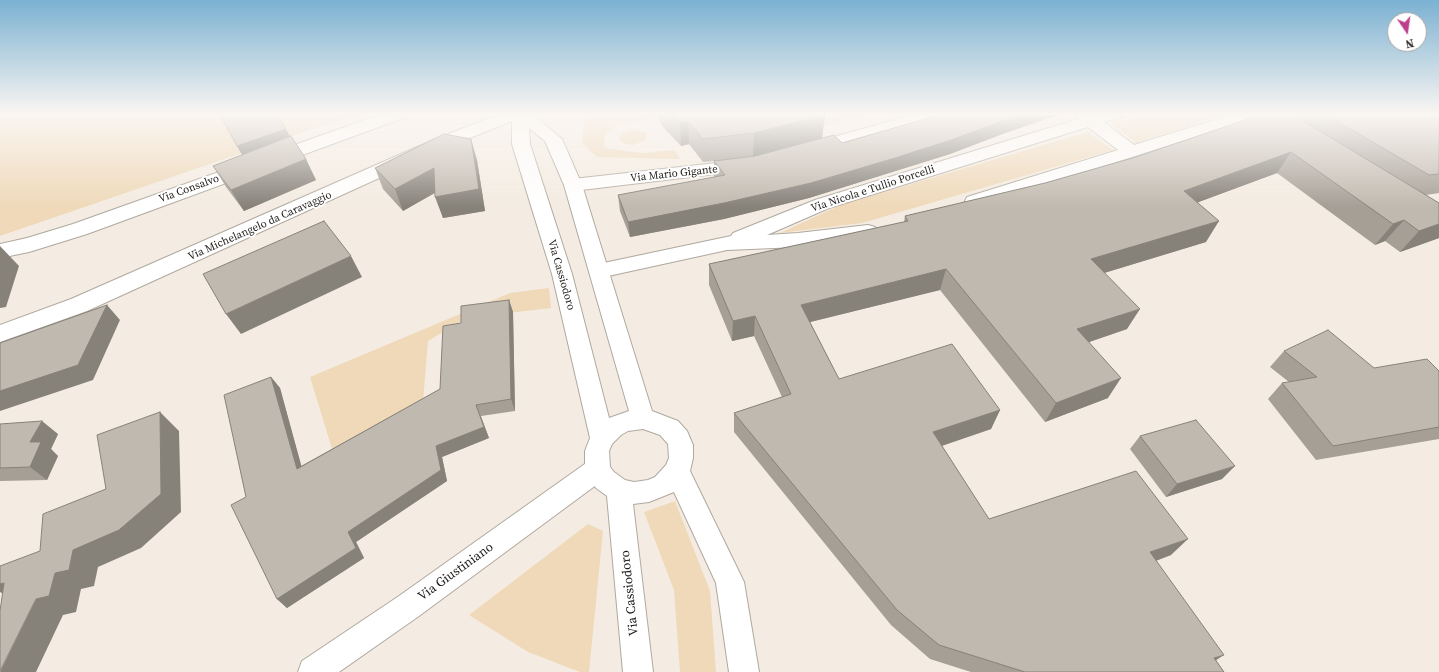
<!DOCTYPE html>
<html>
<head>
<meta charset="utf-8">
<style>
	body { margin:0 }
	#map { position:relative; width:1439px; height:672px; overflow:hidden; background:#f4ece2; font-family:"Source Serif 4",serif }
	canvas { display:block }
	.north { position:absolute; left:1387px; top:12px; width:40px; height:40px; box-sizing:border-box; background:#fff; border:1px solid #a5a4a3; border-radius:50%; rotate:167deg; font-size:11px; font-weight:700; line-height:16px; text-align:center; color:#1f1c19 }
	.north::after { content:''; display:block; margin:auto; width:14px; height:18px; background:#be408d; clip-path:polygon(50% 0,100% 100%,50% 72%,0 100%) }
</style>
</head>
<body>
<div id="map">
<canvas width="1439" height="672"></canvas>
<div class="north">N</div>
</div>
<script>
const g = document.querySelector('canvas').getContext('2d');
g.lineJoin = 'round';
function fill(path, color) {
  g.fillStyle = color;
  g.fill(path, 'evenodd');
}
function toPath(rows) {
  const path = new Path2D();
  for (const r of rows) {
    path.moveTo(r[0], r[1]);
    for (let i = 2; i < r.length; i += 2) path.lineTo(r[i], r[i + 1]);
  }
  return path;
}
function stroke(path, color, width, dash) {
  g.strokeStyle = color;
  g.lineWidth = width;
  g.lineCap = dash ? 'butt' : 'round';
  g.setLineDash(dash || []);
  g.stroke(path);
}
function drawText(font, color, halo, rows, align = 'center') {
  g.font = font + ' "Source Serif 4",serif';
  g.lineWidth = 4;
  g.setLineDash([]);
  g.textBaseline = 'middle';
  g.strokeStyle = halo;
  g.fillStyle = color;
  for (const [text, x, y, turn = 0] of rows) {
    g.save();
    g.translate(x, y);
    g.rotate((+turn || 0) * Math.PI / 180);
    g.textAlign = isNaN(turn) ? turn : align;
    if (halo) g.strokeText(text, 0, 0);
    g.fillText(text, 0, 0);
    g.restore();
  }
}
const green = toPath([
	[0,113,367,113,318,127,0,236],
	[585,113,654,113,657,118,617,125,605,134,604,148,642,153,675,150,680,159,597,157,582,143],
	[839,113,871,113,814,129,808,122],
	[1149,113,1229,113,1136,143,1112,124],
	[634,129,647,133,646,140,634,145,622,143,619,138,622,133],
	[1088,132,1113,150,862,223,780,233,843,204],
	[549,288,551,308,466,318,428,341,422,414,336,462,310,377,510,293],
	[675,501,710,591,716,672,680,672,674,590,644,512],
	[588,524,603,531,589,672,580,672,528,652,469,615]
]);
const minor = toPath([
	[384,113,408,113,406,117,87,234,29,252,0,258,0,244,27,238,73,224,384,113],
	[919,113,945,113,943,117,811,154,805,153,802,149,805,145,919,113],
	[1074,113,1091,113,1093,115,1124,113,1122,117,1104,122,1134,145,1237,113,1267,115,1287,122,1290,126,1287,130,1281,131,1263,124,1245,121,981,205,974,207,967,205,965,201,967,197,1118,150,1088,127,829,208,767,235,798,233,868,225,875,227,878,232,875,237,798,247,727,250,599,278,592,276,589,271,592,266,599,264,731,236,733,233,815,200,1078,119,1074,113],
	[743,160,749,162,752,166,749,170,573,191,566,189,564,185,566,181,573,179,743,160],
	[598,458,607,461,611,469,607,477,419,616,339,672,298,672,302,661,399,596,589,461,598,458]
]);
const major = toPath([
	[502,113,531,113,562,139,582,185,652,411,678,421,687,431,693,445,693,458,690,471,744,582,759,672,729,672,716,583,674,492,649,502,633,504,653,672,623,672,607,496,596,488,585,469,585,451,590,438,552,274,512,144,512,121,445,148,87,311,0,342,0,325,71,299,433,140,502,113],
	[529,128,545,141,564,185,629,411,609,418,572,274,530,144,529,128],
	[643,429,660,435,668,444,669,458,666,465,655,477,648,480,634,482,625,480,614,472,610,467,609,451,612,444,621,435,628,431,643,429]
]);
const wall = toPath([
	[654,113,823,113,825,115,822,138,753,157,842,143,946,113,1064,113,1005,133,950,154,809,198,724,219,630,237,620,211,618,195,714,177,714,161,703,162,689,144,681,146,663,127],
	[1295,113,1439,113,1439,193,1426,195,1439,203,1439,238,1400,252,1385,241,1375,245,1277,173,1198,202,1206,242,1104,273,1127,329,1089,342,1108,398,1045,422,940,290,810,322,839,379,1000,410,991,429,942,446,989,519,1171,555,1156,561,1216,660,1224,672,971,672,930,659,891,625,734,432,734,413,782,397,754,336,732,341,709,285,709,264,904,222,905,216,1045,183,1293,115],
	[286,129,290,136,316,180,244,211,226,187,213,166,242,155,237,146],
	[477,160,485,211,443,218,435,192,403,211,383,189,375,168],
	[509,300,513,312,515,411,481,416,489,438,442,457,447,481,356,542,364,558,287,608,277,599,246,497,271,377,280,388,301,466,440,389,461,323],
	[1284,351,1374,368,1439,371,1439,439,1316,460,1268,399,1282,383,1289,382,1270,367],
	[0,424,58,434,51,449,58,456,47,480,0,481],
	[1140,436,1222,479,1166,497,1130,449]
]);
const shadedWall = toPath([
	[1025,113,1064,113,1005,133,950,154,809,198,724,219,630,237,628,222,1010,118],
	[825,115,822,138,753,157,754,133],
	[688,121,689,144,681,146,680,122],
	[286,129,293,144,246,161,237,146],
	[471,139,477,160,485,211,443,218,435,197],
	[1291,152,1277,173,1172,212,1184,191],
	[306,159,316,180,244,211,231,190],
	[434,168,442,189,403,211,395,189],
	[1404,220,1385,241,1375,245,1393,224],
	[1219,221,1206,242,1081,280,1091,259],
	[1439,224,1439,238,1400,252,1419,231],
	[0,246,19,266,6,307,0,308],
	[351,256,362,277,241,334,226,314],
	[946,269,940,290,798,325,801,305],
	[509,300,513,312,515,411,511,399],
	[107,305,120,320,93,380,0,411,0,391],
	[1140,309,1127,329,1066,350,1077,329],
	[755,316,754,336,732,341,733,321],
	[271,377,280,388,305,479,297,469],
	[1121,378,1108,398,1045,422,1056,403],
	[476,405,489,438,442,457,447,481,356,542,364,558,287,608,277,599,436,446],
	[1000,410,991,429,926,451,933,432],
	[160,412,179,431,181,512,141,548,98,567,94,586,81,589,76,612,63,615,36,672,0,672,36,599,73,550],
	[42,421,58,434,51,449,58,456,47,480,30,467,30,442],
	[1235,466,1222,479,1166,497,1177,484],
	[1188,539,1171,555,1133,569,1150,552],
	[4,583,17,602,0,592,0,584],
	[1224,655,1204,668,1214,658]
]);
const building = toPath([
	[219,113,276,113,286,129,237,146,219,113],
	[670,113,823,113,825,115,754,133,703,139,688,121,680,122,670,113],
	[946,113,1025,113,1010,118,954,139,895,158,811,183,724,203,628,222,618,195,725,175,714,161,755,156,834,135,842,143,946,113],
	[1266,113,1290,113,1439,203,1439,224,1419,231,1404,220,1393,224,1291,152,1184,191,1219,221,1091,259,1140,309,1077,329,1121,378,1056,403,946,269,801,305,839,379,952,344,1000,410,933,432,989,519,1136,471,1188,539,1150,552,1224,655,1214,658,1224,672,1025,672,939,645,897,610,734,413,791,394,755,316,733,321,709,264,908,221,905,216,1045,183,1136,157,1266,113],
	[1323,113,1439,113,1439,174,1429,175,1323,113],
	[444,134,471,139,479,189,435,197,434,168,395,189,375,168,444,134],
	[291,136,306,159,231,190,213,166,291,136],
	[324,221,351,256,226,314,203,274,324,221],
	[509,300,511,399,476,405,484,427,436,446,441,470,348,532,356,548,277,599,231,505,246,497,224,395,271,377,297,469,440,389,443,326,461,323,461,306,509,300],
	[107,305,78,365,0,391,0,343,107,305],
	[1328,330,1374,368,1427,359,1439,371,1439,427,1333,446,1282,383,1317,377,1284,351,1328,330],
	[160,412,161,494,119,530,73,550,69,570,55,573,49,596,36,599,0,671,0,611,4,583,0,584,0,566,40,551,43,514,106,489,97,435,160,412],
	[1196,420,1235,466,1177,484,1140,436,1196,420],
	[42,421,30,442,41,442,30,467,0,468,0,424,42,421]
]);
const streetNames = [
	["Via Mario Gigante",674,174,-6],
	["Via Consalvo",189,189,-20],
	["Via Nicola e Tullio Porcelli",873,189,-18],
	["Via Michelangelo da Caravaggio",260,226,-24],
	["Via Cassiodoro",561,275,74]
];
const nearStreetnames = [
	["Via Giustiniano",456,572,-36],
	["Via Cassiodoro",630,593,-96]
];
fill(green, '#efd9b9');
stroke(minor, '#afa89e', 2);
stroke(major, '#afa89e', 2);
fill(minor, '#fff');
fill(major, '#fff');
fill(wall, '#a59f96');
fill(shadedWall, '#86827a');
fill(building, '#c0b9af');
stroke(building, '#86827a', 1);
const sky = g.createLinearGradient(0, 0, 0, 207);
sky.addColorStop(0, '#7bb1d2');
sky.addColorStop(0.55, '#faf6f2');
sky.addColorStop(1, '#faf6f200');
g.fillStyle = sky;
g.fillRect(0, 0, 1439, 207);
drawText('11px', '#1f1c19', '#fff', streetNames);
drawText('13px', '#1f1c19', '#fff', nearStreetnames);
</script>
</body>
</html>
